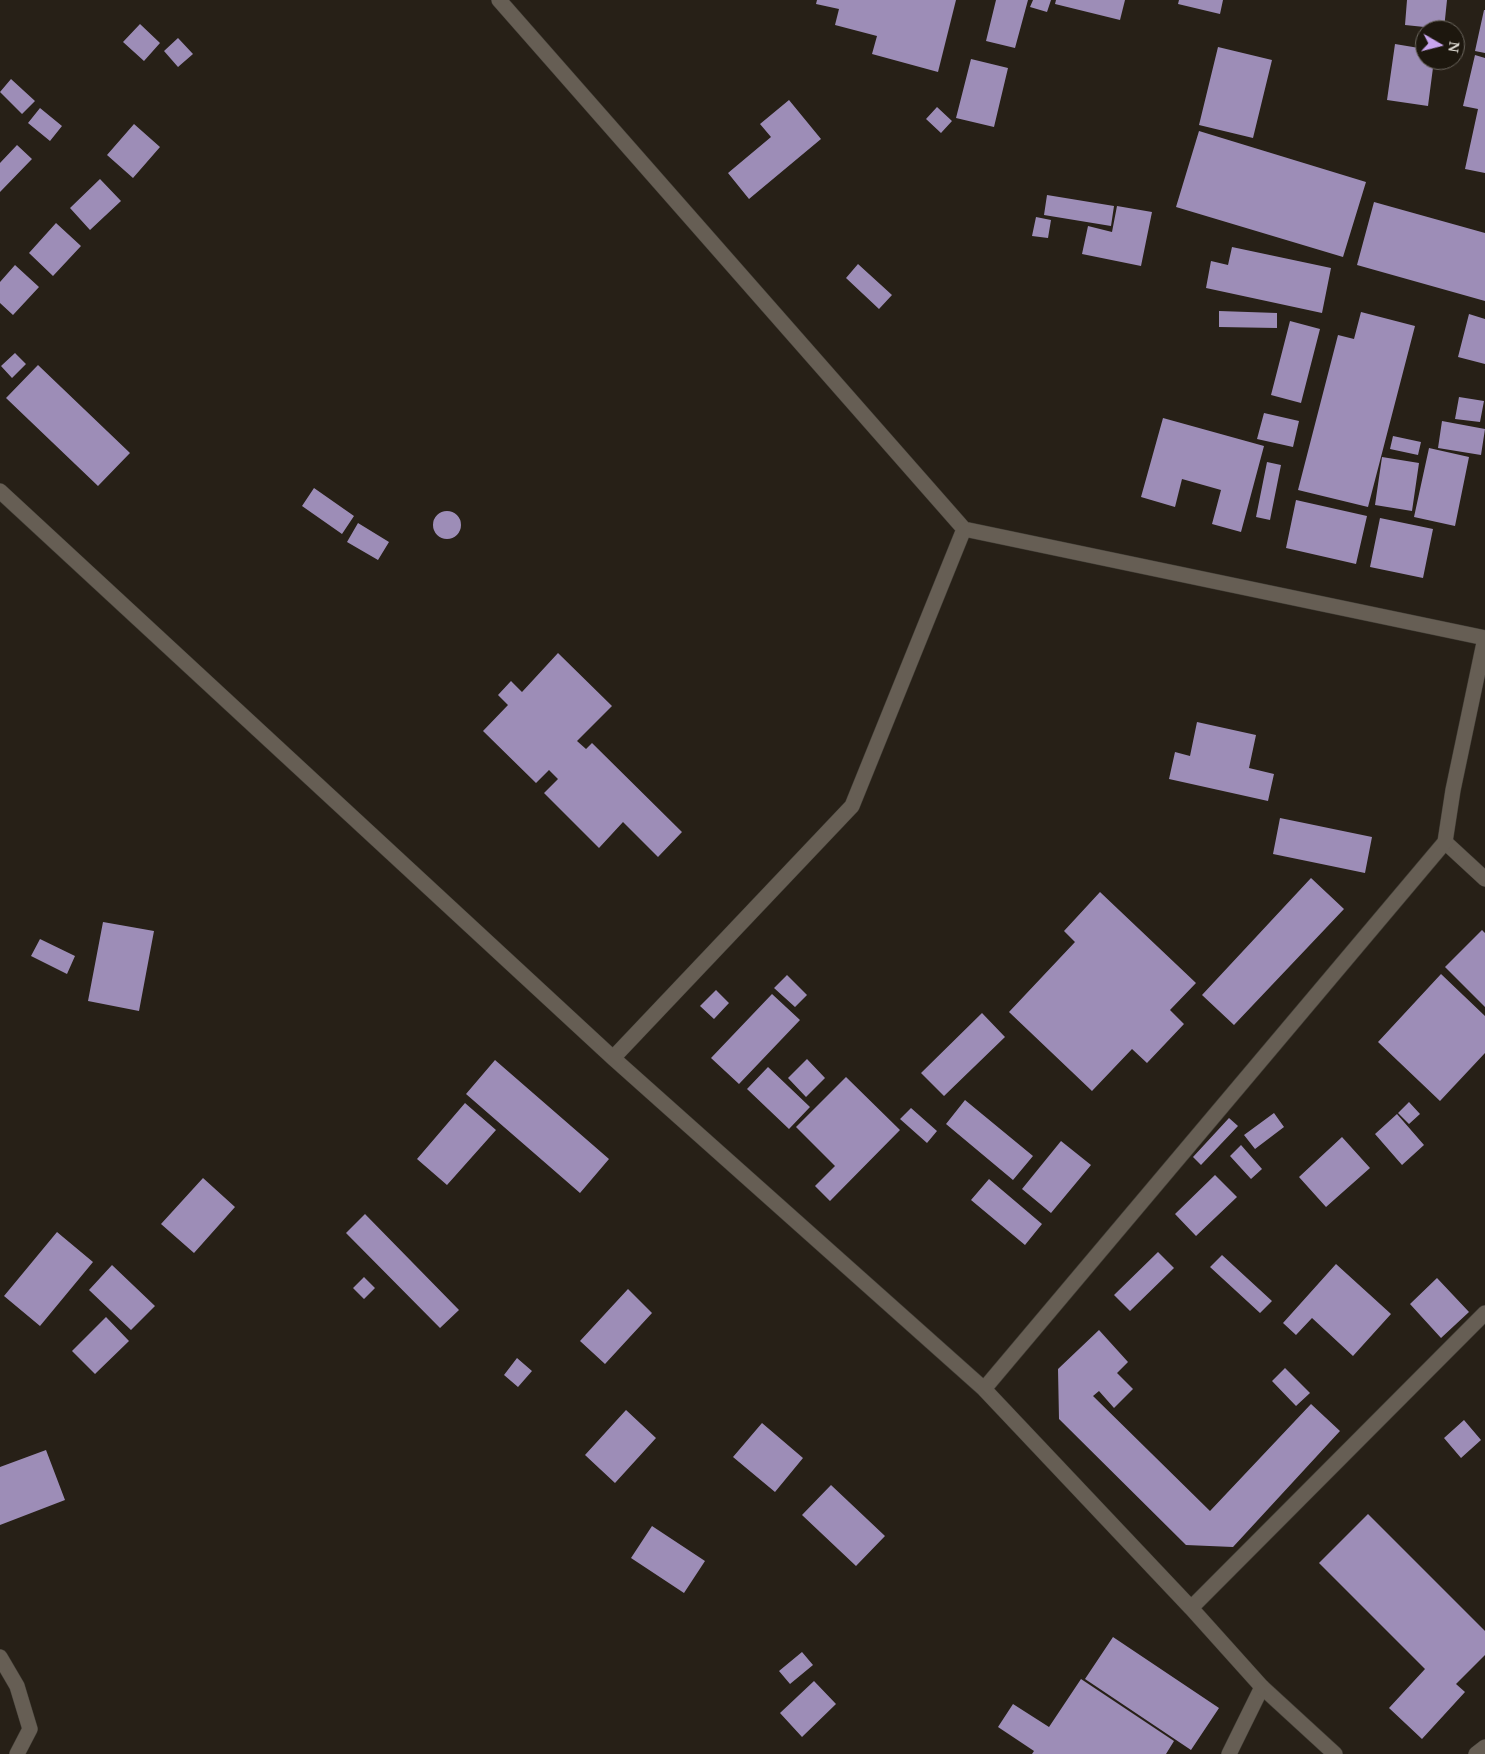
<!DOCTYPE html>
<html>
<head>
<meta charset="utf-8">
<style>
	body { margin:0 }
	#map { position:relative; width:1485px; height:1754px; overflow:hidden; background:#272017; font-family:"Noto Serif",serif }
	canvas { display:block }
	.north { position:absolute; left:1415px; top:20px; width:50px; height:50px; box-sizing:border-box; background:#1d170e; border:1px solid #6b665e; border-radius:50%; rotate:98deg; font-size:14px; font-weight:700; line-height:20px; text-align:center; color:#e1ddd6 }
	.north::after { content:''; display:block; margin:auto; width:18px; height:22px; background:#c8a5ee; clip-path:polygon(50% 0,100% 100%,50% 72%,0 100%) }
</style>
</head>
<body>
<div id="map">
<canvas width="1485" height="1754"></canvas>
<div class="north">N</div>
</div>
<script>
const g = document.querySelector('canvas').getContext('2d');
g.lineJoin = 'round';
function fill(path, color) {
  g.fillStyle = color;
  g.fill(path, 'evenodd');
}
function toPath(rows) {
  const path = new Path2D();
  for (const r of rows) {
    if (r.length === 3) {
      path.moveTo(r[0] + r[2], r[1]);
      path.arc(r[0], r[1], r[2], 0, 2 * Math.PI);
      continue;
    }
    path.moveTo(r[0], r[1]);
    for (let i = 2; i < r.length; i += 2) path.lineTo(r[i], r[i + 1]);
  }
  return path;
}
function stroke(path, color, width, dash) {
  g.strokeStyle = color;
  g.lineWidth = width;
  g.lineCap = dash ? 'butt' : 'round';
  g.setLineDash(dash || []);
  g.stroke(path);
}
const building = toPath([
	[817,0,956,0,938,72,872,54,877,36,835,25,839,9,816,4],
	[996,0,1028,0,1015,48,986,41],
	[1033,0,1051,0,1047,12,1030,7],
	[1056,0,1125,0,1120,20,1055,4],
	[1179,0,1223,0,1220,14,1178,4],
	[1407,0,1447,0,1444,29,1405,25],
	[1484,10,1485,10,1485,53,1475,51],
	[140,24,160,43,144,61,123,42],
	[178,38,193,54,178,67,164,51],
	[1395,44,1425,49,1425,60,1434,60,1428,106,1387,100],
	[1218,47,1272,60,1253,138,1199,125],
	[1475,55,1485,58,1485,173,1465,169,1478,109,1463,106],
	[971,59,1008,68,994,127,956,118],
	[11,79,35,101,22,114,0,92],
	[789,100,821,139,749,199,728,173,771,137,760,124],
	[937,107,952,121,941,133,926,119],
	[40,108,62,126,50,141,28,123],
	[134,124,160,147,133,178,107,155],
	[1199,131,1366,182,1343,257,1176,207],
	[17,145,32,159,0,192,0,163],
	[100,179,121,201,90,230,70,208],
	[1047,195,1114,206,1111,226,1044,215],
	[1374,202,1485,233,1485,301,1357,265],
	[1117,206,1152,212,1141,266,1082,254,1088,226,1112,232],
	[1036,217,1051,220,1048,238,1032,236],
	[56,223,81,246,53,276,29,253],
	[1232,247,1331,268,1322,313,1206,288,1211,261,1228,265],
	[858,264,892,295,879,309,846,278],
	[15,265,39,287,13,315,0,303,0,282],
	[1219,311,1277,313,1277,328,1219,327],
	[1361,312,1415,326,1368,507,1298,490,1338,335,1354,339],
	[1469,314,1485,319,1485,364,1458,357],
	[1290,321,1320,329,1301,403,1271,395],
	[15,353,26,364,12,378,1,366],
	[38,365,130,453,98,486,6,398],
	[1459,397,1484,401,1480,422,1455,419],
	[1264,413,1299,421,1293,447,1257,439],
	[1163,418,1264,446,1241,532,1212,524,1221,490,1182,479,1175,507,1141,497],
	[1442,421,1485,429,1481,455,1438,448],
	[1393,436,1421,442,1418,455,1390,449],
	[1429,448,1469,457,1455,526,1414,517],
	[1382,457,1419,463,1412,511,1375,505],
	[1267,462,1281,465,1270,520,1256,517],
	[314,488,354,516,342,534,302,506],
	[1296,500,1367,516,1356,564,1286,548],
	[447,525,14],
	[1380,518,1433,529,1423,578,1370,567],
	[358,523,389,542,378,560,347,542],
	[558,653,612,706,577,741,586,749,592,743,682,832,658,857,623,822,599,848,544,793,558,779,549,770,536,783,483,731,508,705,498,695,511,681,522,692],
	[1197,722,1256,735,1249,768,1274,774,1268,801,1169,779,1175,752,1190,756],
	[1280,818,1372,837,1365,873,1273,854],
	[1311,878,1344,909,1234,1025,1202,995],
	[1100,892,1196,983,1170,1010,1184,1024,1147,1063,1132,1049,1092,1091,1009,1012,1075,942,1064,931],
	[103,922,154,931,139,1011,88,1001],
	[1482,930,1485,933,1485,1007,1445,967],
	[40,939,75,956,67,974,31,956],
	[1441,974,1485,1016,1485,1053,1440,1101,1378,1042],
	[787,975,807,995,795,1007,774,988],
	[716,990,729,1003,714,1019,700,1006],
	[772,994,800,1020,739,1084,711,1058],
	[982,1013,1005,1037,944,1096,921,1073],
	[807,1059,825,1078,806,1097,788,1078],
	[495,1060,609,1159,580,1193,466,1094],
	[768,1067,810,1107,789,1129,747,1089],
	[846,1077,900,1130,830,1201,815,1186,835,1166,796,1127],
	[965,1100,1033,1156,1013,1180,946,1124],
	[1409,1102,1420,1114,1409,1124,1398,1113],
	[465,1103,496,1130,447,1185,417,1159],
	[911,1108,937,1131,927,1143,900,1119],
	[1274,1113,1284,1127,1255,1149,1244,1135],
	[1397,1114,1424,1145,1402,1165,1375,1134],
	[1229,1118,1238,1126,1201,1165,1193,1157],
	[1342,1137,1370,1168,1326,1207,1299,1177],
	[1061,1141,1091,1165,1051,1213,1022,1189],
	[1241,1145,1262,1169,1251,1179,1230,1156],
	[1215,1175,1237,1197,1196,1236,1175,1214],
	[203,1178,235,1207,194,1253,161,1224],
	[989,1179,1042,1224,1025,1245,971,1200],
	[365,1214,459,1310,440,1328,346,1233],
	[57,1232,93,1262,40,1326,4,1296],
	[1158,1252,1174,1268,1130,1311,1114,1295],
	[1222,1255,1272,1301,1260,1313,1210,1267],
	[1336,1264,1391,1314,1353,1356,1312,1318,1296,1335,1283,1323],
	[112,1265,155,1306,131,1330,89,1290],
	[364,1277,375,1288,364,1299,353,1288],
	[1437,1278,1469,1312,1441,1338,1410,1304],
	[628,1289,652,1313,605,1364,580,1341],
	[106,1317,129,1341,95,1374,72,1351],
	[1099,1330,1128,1362,1117,1373,1133,1389,1114,1408,1099,1391,1093,1396,1210,1511,1311,1404,1340,1431,1233,1547,1186,1545,1059,1419,1058,1369],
	[517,1358,532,1371,518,1387,504,1375],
	[1285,1368,1310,1393,1296,1406,1272,1381],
	[626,1410,656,1438,615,1483,585,1455],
	[1464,1420,1481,1440,1461,1458,1444,1438],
	[762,1423,803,1458,775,1492,733,1457],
	[46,1450,65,1500,0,1525,0,1467],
	[831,1485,885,1536,856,1566,802,1515],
	[1368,1514,1485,1631,1485,1655,1456,1684,1465,1692,1422,1739,1389,1708,1425,1669,1319,1563],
	[652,1526,705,1561,684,1593,631,1558],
	[1113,1637,1219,1708,1191,1750,1085,1679],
	[802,1652,813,1665,790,1684,779,1671],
	[1081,1679,1174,1741,1166,1754,1032,1754,1034,1751,998,1727,1013,1704,1049,1727],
	[814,1681,836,1704,802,1737,780,1713]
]);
const service = toPath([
	[1445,842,1485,879],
	[0,1657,17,1686,30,1729,17,1754],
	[1229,1754,1262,1687]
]);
const minor = toPath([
	[499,0,964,529],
	[0,491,613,1058,984,1389,1191,1608,1262,1687,1335,1754],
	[613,1058,852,806,964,529,1485,638,1453,790,1445,842,984,1389],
	[1191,1608,1485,1313],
	[1476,1754,1485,1747]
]);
fill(building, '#9d8db7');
stroke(service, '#413d36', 16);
stroke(minor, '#413d36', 16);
stroke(service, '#665e54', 15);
stroke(minor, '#665e54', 15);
</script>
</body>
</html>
